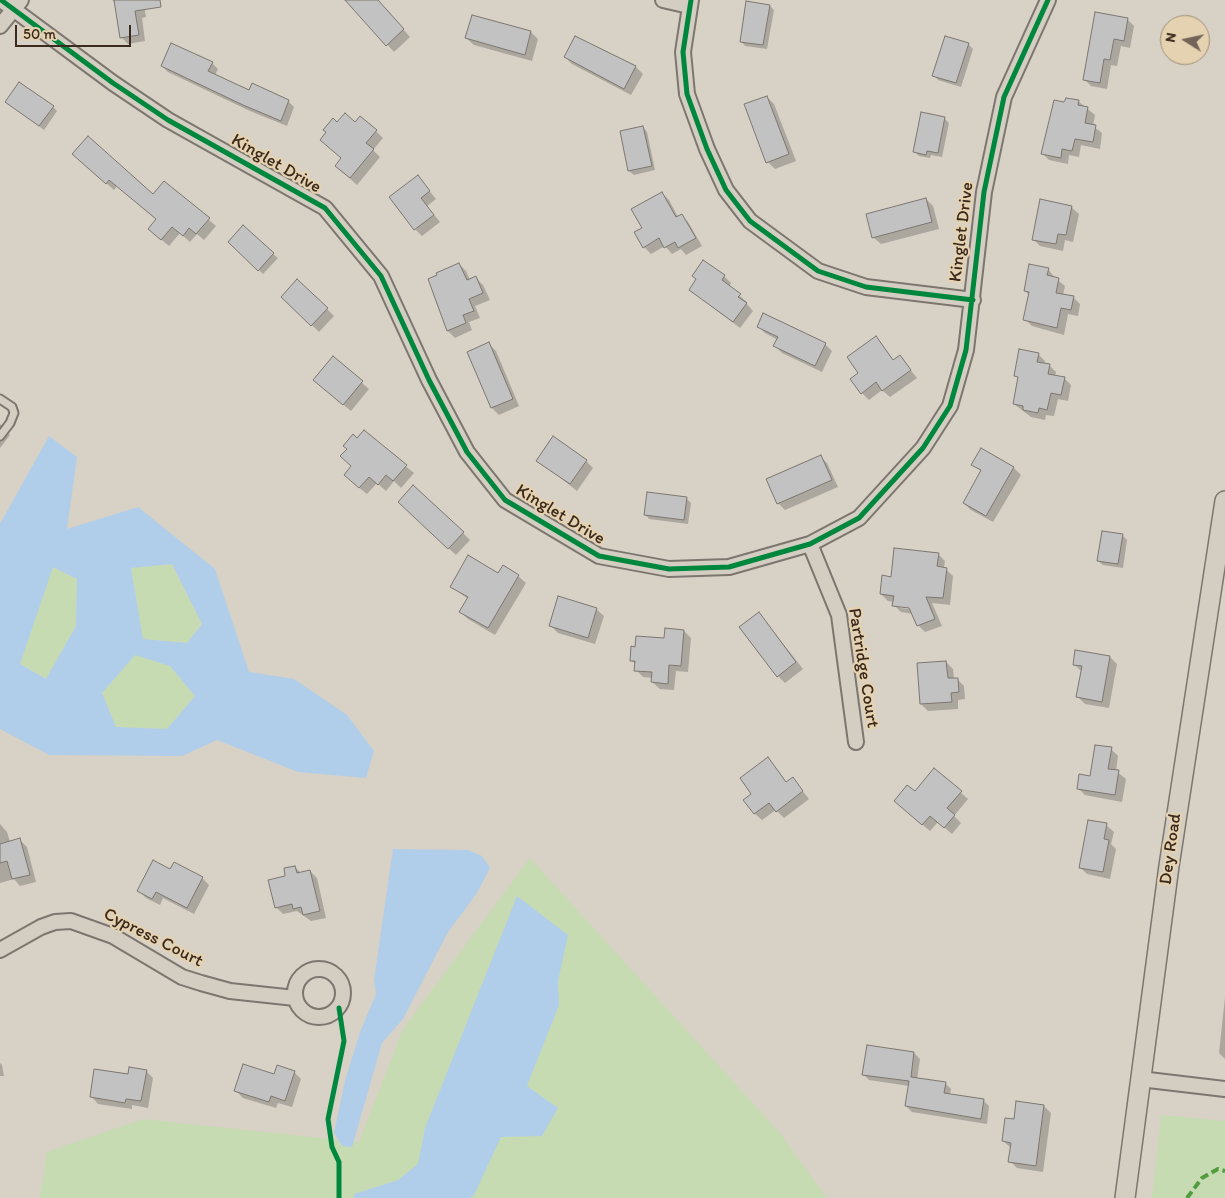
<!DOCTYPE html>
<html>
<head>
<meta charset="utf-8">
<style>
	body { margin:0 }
	#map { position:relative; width:1225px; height:1198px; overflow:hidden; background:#d7d1c6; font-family:Itim,sans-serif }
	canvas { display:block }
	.north { position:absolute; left:1160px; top:15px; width:50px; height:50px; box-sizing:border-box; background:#e5d2b0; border:1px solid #a18f76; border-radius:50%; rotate:280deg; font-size:14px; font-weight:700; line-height:20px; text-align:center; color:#3b2a1e }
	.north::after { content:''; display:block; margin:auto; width:18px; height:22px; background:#726459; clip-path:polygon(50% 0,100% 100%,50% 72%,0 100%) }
	.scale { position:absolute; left:15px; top:25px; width:116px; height:22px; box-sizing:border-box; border:2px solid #3b2a1e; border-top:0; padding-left:6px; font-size:15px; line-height:18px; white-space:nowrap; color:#3b2a1e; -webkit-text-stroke:4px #e5d2b0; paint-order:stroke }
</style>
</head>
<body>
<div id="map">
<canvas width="1225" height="1198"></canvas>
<div class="north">N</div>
<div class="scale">50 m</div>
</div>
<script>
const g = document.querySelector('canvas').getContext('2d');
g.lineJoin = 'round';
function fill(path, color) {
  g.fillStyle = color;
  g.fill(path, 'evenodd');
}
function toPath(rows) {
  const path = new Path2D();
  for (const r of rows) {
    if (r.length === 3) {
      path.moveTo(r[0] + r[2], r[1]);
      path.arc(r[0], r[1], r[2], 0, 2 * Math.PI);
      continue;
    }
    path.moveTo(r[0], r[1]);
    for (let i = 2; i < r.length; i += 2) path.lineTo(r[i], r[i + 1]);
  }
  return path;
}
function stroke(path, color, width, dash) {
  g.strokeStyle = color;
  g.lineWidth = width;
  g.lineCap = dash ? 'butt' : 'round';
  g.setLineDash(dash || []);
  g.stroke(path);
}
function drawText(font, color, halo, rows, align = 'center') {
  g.font = font + ' Itim,sans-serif';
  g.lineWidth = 4.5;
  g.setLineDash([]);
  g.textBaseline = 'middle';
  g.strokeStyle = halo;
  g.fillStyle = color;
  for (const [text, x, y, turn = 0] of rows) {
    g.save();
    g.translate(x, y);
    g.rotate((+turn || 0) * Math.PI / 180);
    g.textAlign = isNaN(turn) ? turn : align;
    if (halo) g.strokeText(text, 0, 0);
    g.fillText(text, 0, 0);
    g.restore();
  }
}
const green = toPath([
	[171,564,202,623,187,643,142,639,130,568],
	[52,567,77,579,76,626,47,679,20,664],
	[135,654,170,666,195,696,167,729,116,728,102,693],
	[530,858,780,1133,827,1198,40,1198,47,1152,143,1119,359,1142,403,1029],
	[1161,1115,1225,1121,1225,1198,1152,1198]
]);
const water = toPath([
	[49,436,77,457,67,529,138,507,215,569,249,672,294,679,347,715,374,751,366,778,298,772,217,740,182,756,49,755,0,729,0,524],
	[172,564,202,624,187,643,143,639,131,568],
	[53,567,77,579,76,626,46,679,20,664],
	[135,655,170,666,195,696,167,729,116,727,102,693],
	[393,849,468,850,482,856,490,868,477,893,448,932,403,1019,382,1043,352,1147,342,1146,334,1133,345,1081,360,1032,376,994,374,980],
	[517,896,568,935,558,981,559,1005,527,1086,558,1108,542,1136,501,1137,474,1195,470,1198,354,1198,354,1194,398,1180,418,1164,425,1128]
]);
const shadow = toPath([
	[112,0,143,0,146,17,142,18,145,41,128,44,121,37,116,3],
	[347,0,378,0,410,37,394,52],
	[770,6,774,10,767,49,745,46,741,41],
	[1127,19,1134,26,1130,48,1121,46,1117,66,1111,65,1107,89,1091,86,1084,79],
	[531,32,538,39,532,61,474,45,466,38],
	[968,44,973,49,961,87,938,80,934,75],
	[565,57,636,67,643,74,631,95,572,64],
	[212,63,218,69,215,75,250,92,288,101,294,107,287,126,250,111,168,72,162,66],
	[767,97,774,104,796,161,775,169,768,162],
	[1078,101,1095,115,1093,126,1102,133,1100,149,1081,145,1079,157,1069,155,1068,164,1049,160,1042,153,1065,103],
	[7,102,53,107,57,111,44,130],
	[944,118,949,123,942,157,931,155,930,158,919,156,915,152],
	[337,124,355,124,376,131,383,138,373,150,380,157,357,185,336,166,342,158],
	[643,127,647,132,655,170,634,175,629,171],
	[81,161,154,196,165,183,216,226,204,240,197,234,190,242,180,233,169,246,157,236,157,220,117,186,114,190],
	[417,176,436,199,427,206,440,222,422,236,415,229],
	[662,193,669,200,678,217,681,215,688,222,702,246,686,255,681,249,672,254,665,246,651,254,644,247,644,229],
	[926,199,933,206,939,229,881,244,873,237],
	[1071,207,1079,214,1073,242,1065,240,1063,251,1040,246,1033,239],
	[230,242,273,254,278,258,263,274],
	[459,264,466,271,470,280,476,278,483,285,490,300,475,306,480,318,469,322,472,330,455,338,448,331,429,280],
	[1048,269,1055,278,1065,286,1063,295,1073,297,1080,304,1078,316,1068,314,1064,335,1032,326,1025,319,1029,295,1025,291],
	[724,276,731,283,729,287,747,302,746,303,753,311,740,328,690,290],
	[283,297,327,309,334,316,319,332],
	[758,326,825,344,832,351,822,372,782,353,775,346,778,340,765,333],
	[876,338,894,361,900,357,917,378,890,397,882,390,869,400,862,393,860,373],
	[489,344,496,351,519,406,499,415,492,408],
	[1038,354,1045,361,1044,364,1049,365,1056,372,1055,376,1064,378,1071,385,1068,401,1058,399,1054,416,1046,415,1045,420,1031,417,1014,404,1019,379,1015,375],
	[333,358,369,389,351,411,322,387],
	[0,424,10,435,0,448],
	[364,432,414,473,401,488,394,481,386,491,377,483,367,494,352,482,352,467,348,449],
	[982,449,1014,468,1021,475,993,522,971,510,964,503,982,472,973,464],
	[820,456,827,463,838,487,785,510,778,503],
	[538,460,586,461,593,468,577,491],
	[686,498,691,503,688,524,649,519,645,514],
	[406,509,463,533,470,540,456,555],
	[1122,535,1127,540,1123,568,1103,565,1098,561],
	[938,554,945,561,944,568,953,576,950,605,932,603,942,626,925,632,918,625,913,614,901,612,894,605,894,602,888,601,881,594,892,578],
	[900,605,915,610,900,608],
	[498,574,518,576,526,583,495,635,468,619,461,612,468,599,452,587],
	[596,609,604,616,595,644,558,633,551,626],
	[765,621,803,669,785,683,778,676],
	[684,631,691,638,688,672,676,671,674,690,660,689,652,682,653,678,643,677,636,670,636,665,631,660,636,648,665,640],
	[1110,657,1117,664,1109,708,1085,704,1078,697,1081,671,1074,664],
	[946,662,953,669,954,679,957,679,964,686,965,699,958,700,958,709,928,711,921,704],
	[1111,749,1118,756,1116,771,1126,779,1122,802,1085,795,1078,788,1091,777],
	[768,759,787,783,793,779,809,799,784,818,776,810,762,820,754,813],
	[935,770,968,799,954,816,961,823,952,834,938,822,930,831,903,808],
	[0,824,7,832,10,842,20,840,27,847,36,882,20,886,14,879,0,883],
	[1106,825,1114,832,1111,844,1116,849,1110,879,1087,874,1080,867],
	[295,867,301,873,310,871,317,878,326,918,311,921,297,911,283,914,276,907,287,877],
	[171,871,202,878,209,885,194,914,163,898,160,905,146,898,139,891],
	[1225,997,1225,1059,1219,1053],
	[914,1053,920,1059,917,1080,945,1083,951,1089,950,1095,983,1100,989,1106,987,1124,912,1112,906,1106,909,1086,869,1080,863,1074],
	[0,1063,2,1065,4,1076,0,1076],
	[146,1071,153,1078,148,1108,132,1105,132,1109,98,1104,91,1096,129,1076],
	[294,1072,301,1079,292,1107,278,1103,276,1108,243,1098,236,1091,275,1076],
	[1044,1106,1051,1113,1043,1172,1017,1168,1010,1161,1011,1148,1003,1141,1015,1121]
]);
const building = toPath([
	[114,0,160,0,161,7,135,11,139,35,120,38,114,0],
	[345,0,378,0,404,29,386,46,345,0],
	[746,1,770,5,763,45,740,42,746,1],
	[1095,12,1128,18,1124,41,1114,39,1110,60,1104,59,1100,83,1083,80,1095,12],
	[472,15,531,31,525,55,465,38,472,15],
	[575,36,636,66,624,89,564,57,575,36],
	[945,36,969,43,956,83,932,76,945,36],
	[171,43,213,62,208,71,249,90,252,83,289,100,281,121,243,105,161,66,171,43],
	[19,82,54,106,39,126,5,102,19,82],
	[767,96,789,154,766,163,744,104,767,96],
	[1066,98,1079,100,1078,105,1088,107,1085,123,1096,125,1093,142,1075,139,1072,151,1062,149,1061,158,1041,154,1054,100,1064,102,1066,98],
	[921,112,945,117,938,153,927,151,926,155,913,152,921,112],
	[345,113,355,122,360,116,377,130,366,143,374,149,350,178,335,166,341,158,320,140,326,132,323,130,333,118,337,122,345,113],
	[643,126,652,166,628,171,620,131,643,126],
	[88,136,153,194,164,181,210,218,196,234,189,228,183,236,172,227,161,240,148,229,156,219,109,180,106,184,72,154,88,136],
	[418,175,430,191,421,198,434,215,414,230,389,197,418,175],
	[662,192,676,217,682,214,696,238,678,248,675,242,664,248,659,238,643,248,634,232,642,228,631,209,662,192],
	[926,198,932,222,872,238,866,214,926,198],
	[1040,199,1072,206,1066,235,1058,234,1056,244,1032,240,1040,199],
	[243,225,274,253,258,271,228,242,243,225],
	[703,260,725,275,722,280,741,294,738,297,747,303,733,322,689,290,696,279,692,276,703,260],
	[459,263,467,280,476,276,483,293,469,299,474,311,463,315,466,323,447,331,428,279,437,275,436,273,459,263],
	[1029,264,1049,268,1047,275,1059,278,1056,293,1074,296,1071,310,1061,308,1057,328,1023,320,1029,292,1024,291,1029,264],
	[297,279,328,308,311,326,281,297,297,279],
	[763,313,826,343,815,366,773,346,778,337,757,327,763,313],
	[876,336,893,360,900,355,911,370,882,391,876,382,861,394,850,379,858,373,847,357,876,336],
	[489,342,513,399,491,408,467,352,489,342],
	[1019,349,1039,353,1037,362,1050,364,1048,374,1065,377,1061,395,1051,393,1047,410,1039,408,1038,413,1023,410,1023,406,1013,404,1018,377,1014,376,1019,349],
	[333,356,363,381,343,405,313,380,333,356],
	[364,430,407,465,393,481,386,475,378,485,369,477,359,488,344,475,351,466,340,456,347,449,343,446,353,434,357,438,364,430],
	[553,436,587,460,570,484,536,461,553,436],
	[981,448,1014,467,986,516,963,503,981,470,971,465,981,448],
	[821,455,832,480,777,504,766,479,821,455],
	[413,485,464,532,448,549,398,502,413,485],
	[647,492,687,497,684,520,644,515,647,492],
	[1102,531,1123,534,1118,564,1097,561,1102,531],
	[894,548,939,553,937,566,947,568,943,598,926,597,935,619,917,626,909,608,892,606,894,596,880,594,882,575,891,577,894,548],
	[468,555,498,573,503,565,519,575,488,628,459,612,468,597,450,587,468,555],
	[558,596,597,608,588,638,549,626,558,596],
	[759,612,796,662,777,677,739,627,759,612],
	[665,628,684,630,681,666,669,665,668,684,651,682,652,672,634,671,635,661,630,661,631,646,635,647,636,636,664,638,665,628],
	[1075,650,1110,656,1102,702,1076,697,1082,666,1073,665,1075,650],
	[946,661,948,678,958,678,959,692,951,693,952,702,920,704,917,663,946,661],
	[1095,745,1112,747,1108,769,1119,770,1115,795,1077,789,1079,774,1090,776,1095,745],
	[768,757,786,782,793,777,803,791,776,812,769,803,754,814,743,800,751,794,740,778,768,757],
	[934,768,962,791,947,808,955,815,944,828,930,816,922,825,894,801,907,785,915,791,934,768],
	[1088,820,1107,823,1104,839,1109,840,1103,872,1079,868,1088,820],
	[20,838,30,875,12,879,7,861,0,863,0,844,20,838],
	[153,860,170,869,174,862,203,877,187,908,156,892,152,899,137,891,153,860],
	[295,866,297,873,310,870,320,911,303,915,301,907,293,909,292,904,275,908,268,880,285,876,284,868,295,866],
	[867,1045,914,1052,911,1077,946,1082,944,1093,984,1099,981,1119,905,1106,909,1081,862,1075,867,1045],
	[243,1064,274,1074,277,1065,295,1071,285,1101,271,1096,269,1102,234,1091,243,1064],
	[129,1067,147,1070,141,1101,126,1099,125,1103,90,1097,94,1069,128,1074,129,1067],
	[1016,1101,1044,1105,1036,1166,1008,1162,1011,1143,1002,1141,1005,1118,1014,1119,1016,1101]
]);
const lane = toPath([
	[0,399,12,407,14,413,10,423,0,436]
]);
const street = toPath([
	[1,0,113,83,168,120,325,208,381,276,429,380,467,452,505,500,599,556,669,569,729,567,810,544,859,518,923,448,950,406,966,350,984,192,1004,97,1048,0],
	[663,0,689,6],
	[691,0,683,52,687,94,707,149,726,190,750,221,818,271,866,287,973,300],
	[0,26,21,0],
	[810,544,839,615,856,742],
	[0,950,41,927,55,922,71,921,113,936,182,977,201,983,230,991,295,998],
	[319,993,24],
	[1140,1079,1225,1089]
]);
const secondary = toPath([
	[1125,1198,1169,866,1225,501]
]);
const quiet = toPath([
	[1187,1198,1202,1178,1218,1169,1225,1171]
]);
const cycleway = toPath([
	[1,0,113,83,168,120,325,208,381,276,429,380,467,452,505,500,599,556,669,569,729,567,810,544,859,518,923,448,950,406,966,350,984,192,1004,97,1048,0],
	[691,0,683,52,687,94,707,149,726,190,750,221,818,271,866,287,973,300],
	[339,1008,344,1041,328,1119,332,1147,339,1162,339,1198]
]);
const streetNames = [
	["Kinglet Drive",276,164,30],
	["Kinglet Drive",962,232,-83],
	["Kinglet Drive",560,515,31],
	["Partridge Court",863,668,81],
	["Dey Road",1171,849,-82],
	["Cypress Court",153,938,27]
];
fill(green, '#c6dbb2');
fill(water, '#b0ceea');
fill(shadow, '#0003');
fill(building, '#c3c2c3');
stroke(building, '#7c766f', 1);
stroke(lane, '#7c766f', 11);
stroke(street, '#7c766f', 18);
stroke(secondary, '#7c766f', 22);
stroke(lane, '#d4cec2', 7);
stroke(street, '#d4cec2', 14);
stroke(secondary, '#d4cec2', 19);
stroke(quiet, '#529c3f', 4, [8, 4]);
stroke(cycleway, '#00873e', 5);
drawText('18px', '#3b2a1e', '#e5d2b0', streetNames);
</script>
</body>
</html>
